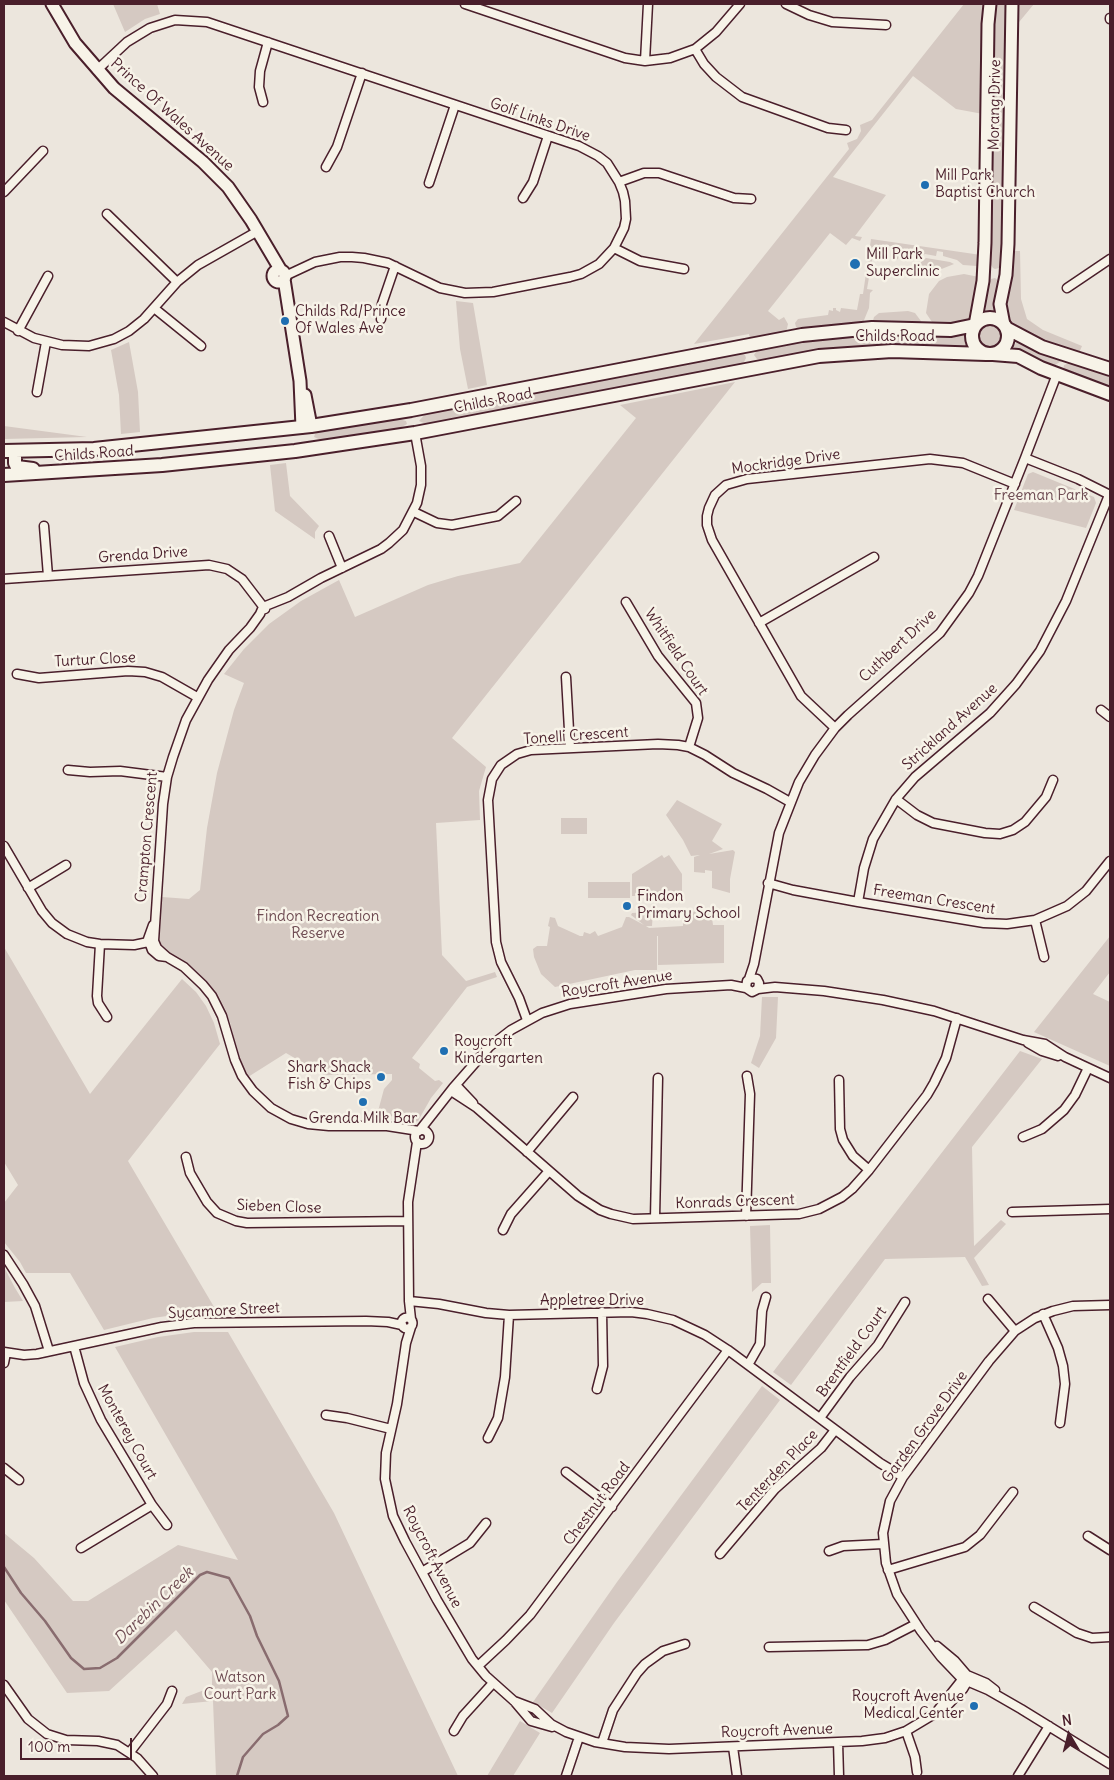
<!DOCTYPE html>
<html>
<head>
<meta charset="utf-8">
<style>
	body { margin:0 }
	#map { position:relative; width:1114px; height:1780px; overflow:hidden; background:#ece6dd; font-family:Delius,sans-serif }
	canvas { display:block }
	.frame { position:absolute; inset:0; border:5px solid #4a1f2b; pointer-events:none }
	.north { position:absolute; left:1044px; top:1710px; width:50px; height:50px; -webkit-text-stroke:4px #f7f3e8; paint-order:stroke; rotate:352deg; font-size:14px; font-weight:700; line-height:20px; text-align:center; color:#4a1f2b }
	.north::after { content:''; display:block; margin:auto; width:18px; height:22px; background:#4a1f2b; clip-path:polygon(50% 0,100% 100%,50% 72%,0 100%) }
	.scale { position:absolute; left:20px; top:1738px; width:112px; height:22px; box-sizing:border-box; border:2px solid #4a1f2b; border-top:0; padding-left:6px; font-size:15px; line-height:18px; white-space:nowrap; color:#4a1f2b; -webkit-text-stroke:4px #f7f3e8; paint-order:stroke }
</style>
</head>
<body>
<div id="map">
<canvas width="1114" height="1780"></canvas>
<div class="frame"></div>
<div class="north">N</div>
<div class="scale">100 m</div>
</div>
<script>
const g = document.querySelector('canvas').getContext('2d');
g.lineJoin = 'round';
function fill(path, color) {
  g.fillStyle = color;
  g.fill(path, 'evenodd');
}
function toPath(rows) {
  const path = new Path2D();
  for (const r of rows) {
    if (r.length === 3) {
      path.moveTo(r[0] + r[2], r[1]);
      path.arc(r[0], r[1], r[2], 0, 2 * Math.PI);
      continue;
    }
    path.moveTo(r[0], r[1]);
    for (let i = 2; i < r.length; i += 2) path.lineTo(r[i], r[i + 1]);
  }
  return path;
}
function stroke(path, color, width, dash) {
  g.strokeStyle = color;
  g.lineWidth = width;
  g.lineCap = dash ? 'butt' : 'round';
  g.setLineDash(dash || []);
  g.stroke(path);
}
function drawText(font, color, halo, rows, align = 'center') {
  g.font = font + ' Delius,sans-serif';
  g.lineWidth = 5;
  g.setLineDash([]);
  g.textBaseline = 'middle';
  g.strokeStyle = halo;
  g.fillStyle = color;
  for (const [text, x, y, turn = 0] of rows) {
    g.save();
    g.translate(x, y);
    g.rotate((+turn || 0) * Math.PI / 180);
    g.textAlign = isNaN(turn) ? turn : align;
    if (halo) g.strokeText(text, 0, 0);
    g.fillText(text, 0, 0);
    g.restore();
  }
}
const green = toPath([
	[113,4,157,4,160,14,145,19,125,32],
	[964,4,986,4,983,114,956,109,913,76,833,177,886,195,855,236,862,237,860,241,852,238,846,245,830,233,768,311,779,320,784,317,788,324,786,333,750,340,749,334,694,344,849,149,847,143,857,139,861,131,860,125,872,120],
	[994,4,1008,4,1005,219,1002,263,999,268,995,269,993,268,989,262],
	[1016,4,1034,4,1015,27],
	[871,239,981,255,977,266,963,265,957,260,943,256,943,252,937,251,936,256,925,254,915,260,913,251,899,252,898,259,894,261,891,257,895,257,894,246,872,247,873,259,872,260,867,289,873,290,870,293,869,308,862,325,799,330,796,327,795,323,798,319,828,315,829,310,833,311,833,308,836,308,836,310,840,312,841,308,857,310,860,294,863,294],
	[1012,251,1020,251,1021,299,1027,319,1043,330,1082,346,1079,353,1046,344,1017,328,1006,316,1004,308],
	[926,258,950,262,954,264,924,276,919,276,916,273,916,269,921,262],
	[964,274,979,277,971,317,966,323,934,325,926,313,929,294,939,281,947,277],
	[995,278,1000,282,996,310,986,310,985,298,988,283,991,279],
	[456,301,473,303,487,385,468,389,460,349],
	[908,311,915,313,924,325,872,324,874,317,879,313],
	[990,336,11],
	[835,334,964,334,967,350,766,361,757,359,754,355,757,350],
	[1017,341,1034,349,1066,358,1052,367,1012,350],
	[129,342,138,392,140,432,121,434,119,395,111,350],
	[740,352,745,355,746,358,744,362,738,366,429,425,419,421,427,412],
	[1072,362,1110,373,1110,390,1063,370,1064,365],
	[735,382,452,738,486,767,479,791,480,820,436,823,442,955,466,981,495,972,497,977,467,987,412,1058,420,1064,419,1068,435,1081,439,1080,443,1083,431,1098,418,1121,414,1122,399,1117,377,1115,384,1089,392,1080,392,1074,324,1075,286,1053,248,1077,238,1057,230,1022,218,998,203,978,192,967,159,947,156,939,162,897,189,899,200,890,207,828,217,773,234,710,244,683,224,674,244,649,269,624,301,601,339,580,355,617,428,585,458,576,520,563,636,418,620,405],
	[399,419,406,421,407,424,396,430,384,430,321,440,314,437,315,434,320,430,330,427,370,424],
	[4,426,87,437,4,439],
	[286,463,290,496,319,526,315,532,315,539,275,511,270,465],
	[1033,472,1094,497,1096,503,1086,528,1014,510,1028,474],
	[677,800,722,824,712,841,723,849,709,854,733,850,735,852,730,879,730,893,712,888,712,871,705,870,705,873,694,872,694,857,700,855,691,856,683,840,666,815],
	[561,818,587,818,587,834,561,834],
	[662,855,664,858,669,855,682,874,682,896,632,896,632,874],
	[588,882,630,882,630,898,588,898],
	[711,911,713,925,724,925,724,963,658,965,658,936,657,936,657,970,635,970,555,987,541,974,534,957,533,949,537,946,547,946,550,927,548,926,550,917,555,918,558,926,580,936,583,936,584,932,590,934,595,931,598,936,622,927,626,917,629,917,644,925,631,915,632,913,653,912,652,926,646,926,649,928,683,926,683,912],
	[1110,936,1110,972,1093,994,1110,1002,1110,1066,1034,1032],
	[4,947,90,1094,182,979,196,992,206,1006,214,1023,220,1044,128,1161,217,1312,188,1313,153,1318,104,1330,70,1273,26,1273,20,1262,4,1242,4,1203,18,1185,4,1162],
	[762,997,778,997,776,1038,759,1068,751,1063,760,1036],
	[1020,1051,1042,1059,972,1147,974,1246,1001,1220,1006,1224,974,1258,989,1285,982,1286,965,1257,885,1259,791,1385,773,1372],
	[770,1225,771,1283,762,1283,752,1292,750,1226],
	[4,1267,15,1288,23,1301,4,1302],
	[194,1332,228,1332,334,1513,458,1776,216,1776,213,1701,182,1704,186,1697,212,1687,212,1672,176,1630,109,1691,67,1693,4,1600,4,1533,34,1558,73,1601,88,1601,178,1545,238,1560,115,1347,158,1337],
	[762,1386,780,1400,614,1623,552,1713,533,1702,617,1582],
	[520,1721,540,1733,513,1776,487,1776]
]);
const stream = toPath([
	[4,1567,21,1593,45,1621,71,1658,84,1669,100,1668,117,1658,200,1575,207,1572,229,1578,250,1616,257,1636,279,1681,288,1716,278,1725,263,1734,243,1757,237,1776]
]);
const street = toPath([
	[465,4,625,58,645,61,670,58,695,49,716,32,740,4],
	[786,4,809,15,832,22,886,25],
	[1110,19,1110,18],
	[695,49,704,64,716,77,742,97,828,128,846,130],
	[645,61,648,4],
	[97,70,127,42,150,28,175,20,207,22,579,146,598,156,607,163,619,182,623,192,625,201,626,219,624,228,614,248,599,264,581,274,570,277,493,292,465,293,440,288,388,263,364,258,352,257,340,257,315,262,285,276],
	[263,102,259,87,260,71,268,42],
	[326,167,337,147,362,73],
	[619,182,644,173,659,173,734,198,751,199],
	[429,183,455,105],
	[4,192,43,151],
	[523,198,533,182,548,136],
	[107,214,177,282],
	[614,248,640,261,684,269],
	[1067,288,1110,259],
	[154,308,201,346],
	[381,319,382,304,395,266],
	[4,322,34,338,62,345,89,346,114,339,129,331,144,319,177,282,198,265,258,231],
	[18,331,48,276],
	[37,392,46,342],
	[1025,458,1078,479,1110,495],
	[414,512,437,523,452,525,498,516,516,501],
	[44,526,48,576],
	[329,536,342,568],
	[4,579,209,565,227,569,242,579,265,609],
	[626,602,658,656,696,703,698,718,689,747],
	[759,623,874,557],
	[17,674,39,678,128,671,145,672,162,677,197,697],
	[566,677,570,748],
	[1101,710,1110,717],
	[835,728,801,696,712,540,707,525,707,516,709,508,715,495,726,485,747,479,930,459,963,463,1015,484],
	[68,770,90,772,120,771,167,777],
	[896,799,917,815,933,823,985,833,1000,834,1013,830,1025,822,1046,797,1053,780],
	[4,846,42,911,52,923,67,934,87,942,100,944,134,945,153,941],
	[768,883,793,890,858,902,984,923,1007,924,1035,920,1067,906,1086,891,1110,861],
	[28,888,66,865],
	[858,902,864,868,873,839,896,799,915,777,990,713,1016,684,1040,651,1066,601,1109,495],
	[1035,920,1044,957],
	[153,925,148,939,152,950,159,956,167,957,184,967,203,985,212,996,222,1016,235,1060,242,1076,253,1091,271,1108,291,1119,308,1124,329,1126,387,1126,419,1131],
	[100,944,97,996,98,1003,107,1017],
	[167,957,157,948,154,941,163,804,167,777,173,757,186,720,208,680,229,650,250,628,260,614,263,607,288,597,321,578,381,549,389,543,403,530,417,503,421,485,421,466,415,433],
	[749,979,754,964,779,833,799,782,815,755,835,728,848,715,940,633,969,593,978,576,1025,458,1057,374],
	[758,989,759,983,757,979,751,978,747,981,746,988,752,992,758,989,775,987,824,991,883,1000,934,1011,1023,1040,1045,1044,1065,1057,1110,1078],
	[527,1020,519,998,501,962,496,942,488,800,492,779,501,765,517,754,531,750,658,744,678,745,689,747,705,755,733,773,767,789,790,802],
	[1028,1043,1042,1051,1058,1056],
	[839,1080,840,1129,843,1140,853,1156,869,1170],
	[456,1085,473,1103],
	[451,1091,477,1108,578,1196,600,1210,611,1214,633,1219,799,1214,819,1209,842,1197,852,1189,869,1170,927,1095,934,1083,946,1058,957,1018],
	[420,1130,453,1088,489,1047,511,1030,542,1013,570,1004,666,989,731,985,746,988],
	[422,1137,7],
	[1023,1137,1042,1129,1064,1110,1075,1095,1088,1068],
	[527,1152,573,1097],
	[186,1157,190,1173,207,1202,217,1213,236,1221,247,1223,408,1221],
	[1012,1212,1110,1209],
	[746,1216,750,1094,747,1076],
	[655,1218,658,1078],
	[503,1230,511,1214,549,1171],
	[4,1255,23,1284,35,1306,49,1351],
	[988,1299,1015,1331],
	[409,1301,439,1304,486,1313,509,1315,631,1312,647,1314,673,1320,705,1335,728,1350,880,1463,903,1477],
	[1110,1305,1073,1306,1053,1311,1035,1318,1015,1331,989,1361,903,1477,890,1501,883,1533,886,1563,897,1594,921,1631,941,1657,962,1679,988,1690,1021,1709,1110,1764],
	[1043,1314,1058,1348,1063,1366,1065,1384,1060,1423],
	[407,1323,5.5],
	[411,1319,409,1301,408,1202,417,1142],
	[411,1327,406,1343,397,1404,386,1453,385,1479,393,1516,405,1541,437,1600,472,1659,486,1676,514,1701,531,1721,552,1727],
	[74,1346,84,1383,101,1420,152,1505,167,1525],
	[4,1352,24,1355,37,1354,162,1327,194,1323,366,1321,388,1322,402,1325],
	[4,1363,6,1353],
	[748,1365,760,1344,762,1311,766,1297],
	[597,1389,603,1366,602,1312],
	[326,1415,347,1418,391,1429],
	[820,1418,850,1377,878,1345,905,1302],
	[488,1438,498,1418,505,1377,509,1315],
	[4,1468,19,1480],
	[566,1472,612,1507],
	[1088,1536,1110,1550],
	[81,1548,152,1505],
	[829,1551,843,1546,883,1544],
	[720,1554,775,1489,821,1448,835,1430],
	[888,1570,965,1547,980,1535,1013,1492],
	[422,1572,470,1543,486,1523],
	[1034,1607,1077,1633,1092,1638,1110,1637],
	[937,1646,955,1661,967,1675,986,1683,995,1690],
	[769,1647,868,1645,885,1640,916,1624],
	[478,1666,506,1640,530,1615,728,1350],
	[4,1685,28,1719,47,1734,66,1740,98,1741,117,1745,137,1758,153,1776],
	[514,1701,535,1709,551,1724,566,1732,595,1742,625,1747,669,1749,862,1741,885,1738,906,1731,946,1707,963,1689,966,1684,967,1675],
	[938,1710,965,1676],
	[454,1731,463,1716,493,1683],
	[906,1731,915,1757,917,1772],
	[838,1742,839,1776],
	[602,1743,613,1710,637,1673,645,1664,663,1651,685,1644],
	[733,1747,737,1776],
	[130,1752,167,1704,172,1691],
	[566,1776,579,1737],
	[1018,1776,1049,1726]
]);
const secondary = toPath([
	[52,4,75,43,114,88,203,162,228,187,251,220,280,269],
	[279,276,6],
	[284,279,300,381,302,427],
	[975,325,983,281,985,243,988,24,990,4],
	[1004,325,1000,304,1006,275,1008,244,1012,4],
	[305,395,311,426]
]);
const primary = toPath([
	[990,336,18],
	[1006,328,1042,347,1110,369],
	[993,354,1018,356,1041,368,1110,394],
	[4,451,94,449,311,426,411,410,802,335,872,328,951,330,975,325],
	[15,451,15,463,17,467,33,469],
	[4,475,162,465,295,451,415,433,819,356,892,351,986,354]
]);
const markers = [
	[925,185,5,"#1f6fb2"],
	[855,264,6,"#1f6fb2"],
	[285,321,5,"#1f6fb2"],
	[627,906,5,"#1f6fb2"],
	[444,1051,5,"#1f6fb2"],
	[381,1077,5,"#1f6fb2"],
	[363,1102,5,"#1f6fb2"],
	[974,1706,5,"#1f6fb2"]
];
const streetNames = [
	["Morang Drive",995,105,-89],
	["Prince Of Wales Avenue",172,115,42],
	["Golf Links Drive",540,120,19],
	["Childs Road",895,337],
	["Childs Road",493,401,-11],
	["Childs Road",94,454,-4],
	["Mockridge Drive",786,462,-8],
	["Grenda Drive",143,555,-4],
	["Cuthbert Drive",898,646,-43],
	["Whitfield Court",676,652,56],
	["Turtur Close",95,660,-3],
	["Strickland Avenue",950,727,-42],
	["Tonelli Crescent",576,736,-4],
	["Crampton Crescent",147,837,-85],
	["Freeman Crescent",934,900,9],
	["Roycroft Avenue",617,984,-9],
	["Konrads Crescent",735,1202,-2],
	["Sieben Close",279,1207,2],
	["Appletree Drive",592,1301],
	["Sycamore Street",224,1311,-3],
	["Brentfield Court",852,1352,-54],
	["Garden Grove Drive",925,1427,-54],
	["Monterey Court",127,1432,61],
	["Tenterden Place",778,1471,-46],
	["Chestnut Road",597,1504,-53],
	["Roycroft Avenue",432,1557,63],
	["Roycroft Avenue",777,1731,-2]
];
const poiNames = [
	["Mill Park",935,176],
	["Baptist Church",935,193],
	["Mill Park",866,255],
	["Superclinic",866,272],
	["Childs Rd/Prince",295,312],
	["Of Wales Ave",295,329],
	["Findon",637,897],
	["Primary School",637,914],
	["Roycroft",454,1042],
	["Kindergarten",454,1059],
	["Shark Shack",371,1068,"right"],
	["Fish & Chips",371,1085,"right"],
	["Grenda Milk Bar",363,1119,"center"],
	["Roycroft Avenue",964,1697,"right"],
	["Medical Center",964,1714,"right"]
];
const parkNames = [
	["Freeman Park",1041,496],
	["Findon Recreation",318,917],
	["Reserve",318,934],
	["Watson",240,1678],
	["Court Park",240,1695]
];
const waterNames = [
	["Darebin Creek",154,1606,-44]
];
fill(green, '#d5c9c2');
stroke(stream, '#896c6f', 2.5);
stroke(street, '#4a1f2b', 11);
stroke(secondary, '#4a1f2b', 15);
stroke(primary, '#4a1f2b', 16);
stroke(street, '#f7f3e8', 8);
stroke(secondary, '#f7f3e8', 11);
stroke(primary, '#f7f3e8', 12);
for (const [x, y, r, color] of markers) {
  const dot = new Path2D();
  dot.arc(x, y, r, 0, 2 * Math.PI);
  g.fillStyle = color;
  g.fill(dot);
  stroke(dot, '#f7f3e8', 2);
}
drawText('15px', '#4a1f2b', '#f7f3e8', streetNames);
drawText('15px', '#4a1f2b', '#f7f3e8', poiNames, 'left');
drawText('15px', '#6d4a51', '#f7f3e8', parkNames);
drawText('italic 16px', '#6f4c53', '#f7f3e8', waterNames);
</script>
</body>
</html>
